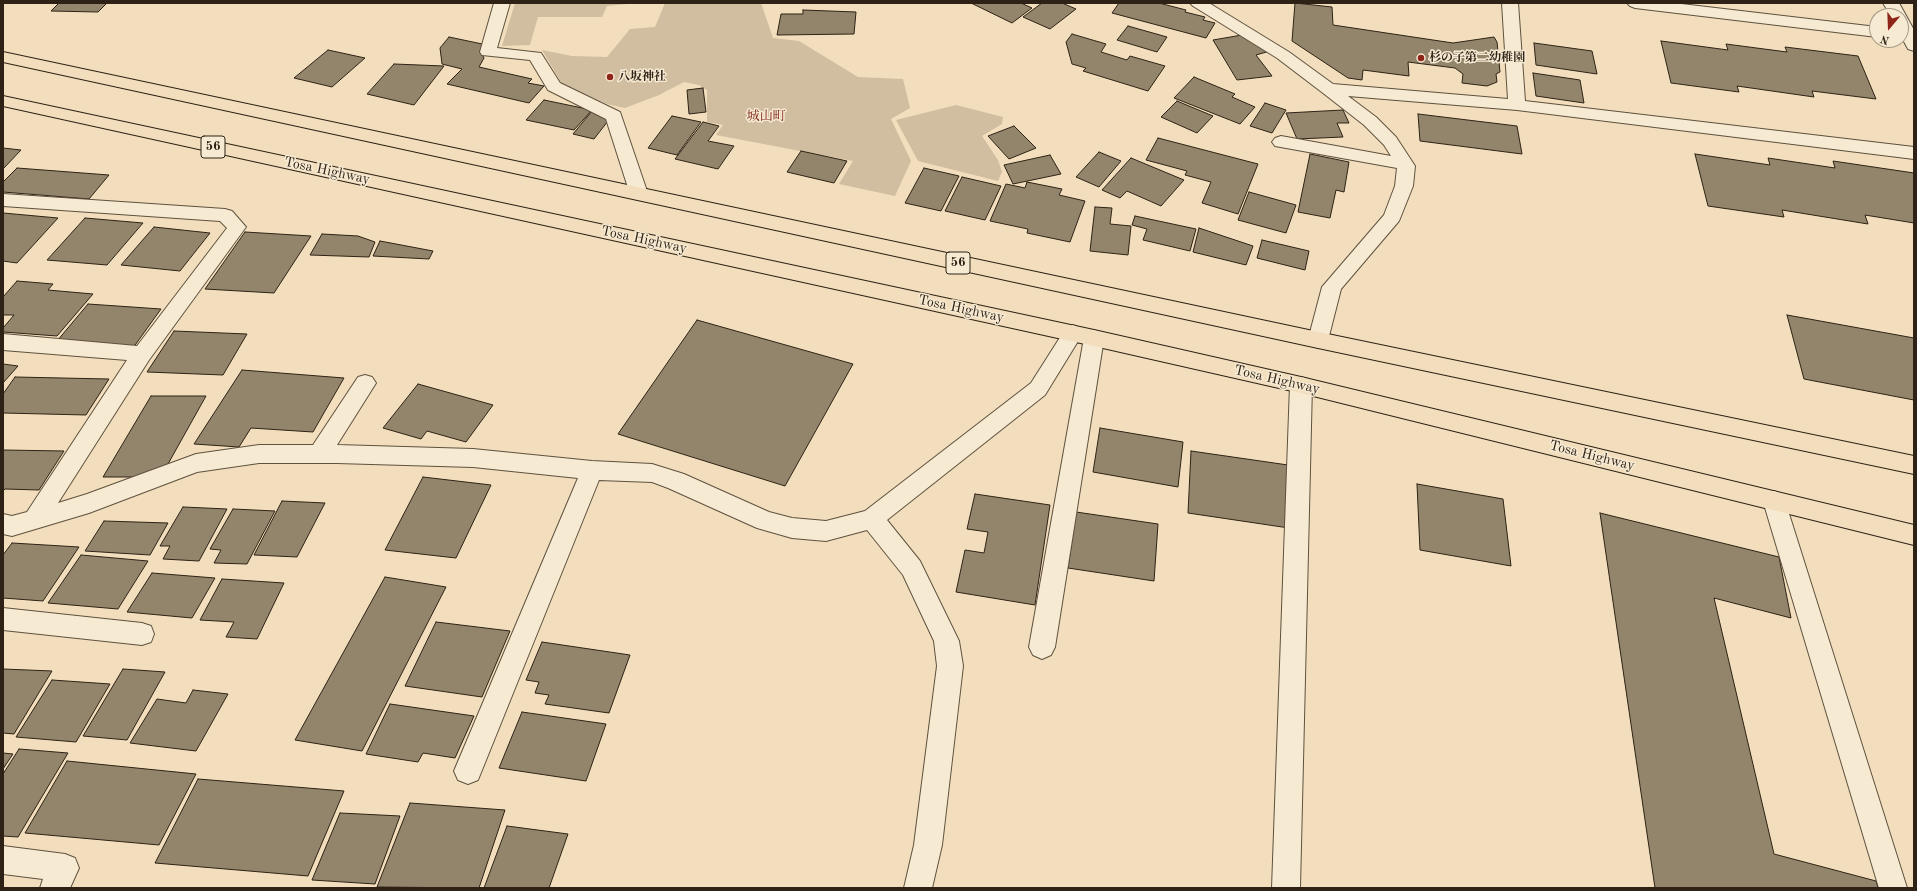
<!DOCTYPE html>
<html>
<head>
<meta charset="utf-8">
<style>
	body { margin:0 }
	#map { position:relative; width:1917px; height:891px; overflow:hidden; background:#f2debc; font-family:"Old Standard TT",serif }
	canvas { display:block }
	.frame { position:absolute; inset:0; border:4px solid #2d2215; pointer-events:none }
	.north { position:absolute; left:1869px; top:8px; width:40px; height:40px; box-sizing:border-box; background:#f7ead3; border:1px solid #a69a87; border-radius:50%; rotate:199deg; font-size:11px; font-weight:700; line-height:16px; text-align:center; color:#2d2215 }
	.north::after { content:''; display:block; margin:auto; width:14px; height:18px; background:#8f2418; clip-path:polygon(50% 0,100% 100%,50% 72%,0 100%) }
</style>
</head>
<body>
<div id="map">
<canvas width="1917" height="891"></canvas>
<div class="frame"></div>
<div class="north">N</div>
</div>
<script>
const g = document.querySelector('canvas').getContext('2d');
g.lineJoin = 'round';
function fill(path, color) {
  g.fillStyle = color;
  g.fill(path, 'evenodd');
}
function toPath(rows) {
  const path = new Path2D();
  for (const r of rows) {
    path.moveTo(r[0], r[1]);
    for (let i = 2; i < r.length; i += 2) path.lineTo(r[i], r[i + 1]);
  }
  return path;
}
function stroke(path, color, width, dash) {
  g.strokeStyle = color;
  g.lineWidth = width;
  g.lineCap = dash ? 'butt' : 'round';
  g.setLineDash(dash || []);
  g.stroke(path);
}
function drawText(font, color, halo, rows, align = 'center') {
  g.font = font + ' "Old Standard TT","Noto Serif JP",serif';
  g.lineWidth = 3;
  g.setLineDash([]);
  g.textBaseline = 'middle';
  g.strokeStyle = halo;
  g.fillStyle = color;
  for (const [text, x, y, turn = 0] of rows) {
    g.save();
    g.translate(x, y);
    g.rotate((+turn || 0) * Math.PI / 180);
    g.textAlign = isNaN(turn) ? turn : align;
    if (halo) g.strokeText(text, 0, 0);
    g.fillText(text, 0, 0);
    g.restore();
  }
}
const green = toPath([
	[515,3,638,3,607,6,602,17,538,17,530,45,502,46],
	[665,3,761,3,773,38,799,41,858,77,903,79,910,108,891,119,911,161,895,196,839,184,853,161,716,135,723,125,707,122,707,90,699,85,684,82,659,95,625,108,607,104,562,84,542,50,572,56,607,57,630,29,655,27],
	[956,105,1003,117,1002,124,982,136,998,160,1002,172,998,181,918,161,896,120]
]);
const building = toPath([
	[59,3,107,3,98,12,51,11,59,3],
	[971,3,1021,3,1032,8,1012,23,971,3],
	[1042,3,1062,3,1076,9,1050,29,1023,17,1042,3],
	[1119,3,1159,3,1186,10,1185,12,1205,17,1203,20,1215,23,1206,38,1112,13,1119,3],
	[1295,3,1332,7,1333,25,1453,43,1494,37,1497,42,1500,72,1496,74,1497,82,1487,86,1462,83,1463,74,1455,68,1408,62,1409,76,1363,70,1362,80,1348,78,1292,41,1295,3],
	[803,10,856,12,854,34,777,35,781,14,803,14,803,10],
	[1128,26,1167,37,1157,52,1117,40,1128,26],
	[1072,34,1106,44,1101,52,1127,60,1130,56,1165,66,1148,91,1083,71,1086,68,1072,64,1066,42,1072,34],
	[1242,35,1270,51,1256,55,1272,76,1237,80,1213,40,1242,35],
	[449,37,487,45,481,52,484,58,479,67,532,79,528,83,544,86,529,103,447,84,462,69,442,64,440,48,449,37],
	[1661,41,1728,50,1726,44,1787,52,1785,47,1858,56,1876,99,1812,91,1814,97,1737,86,1739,92,1671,83,1661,41],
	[1534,43,1592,51,1597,74,1536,65,1534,43],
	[328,50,365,58,332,87,294,78,328,50],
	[394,64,444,66,414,105,367,94,394,64],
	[1533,73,1580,80,1584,103,1536,96,1533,73],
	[1194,77,1235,94,1232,97,1255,107,1240,124,1174,98,1194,77],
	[703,88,706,112,689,114,687,90,703,88],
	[544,100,592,110,574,130,526,120,544,100],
	[1177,101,1213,116,1197,133,1161,117,1177,101],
	[1265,103,1286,110,1272,133,1250,126,1265,103],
	[1343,110,1349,123,1337,123,1343,137,1297,139,1286,113,1343,110],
	[592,111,606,118,608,121,594,139,573,134,592,111],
	[1418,114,1517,126,1522,154,1420,141,1418,114],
	[672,116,701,122,677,155,648,148,672,116],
	[703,122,719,126,708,141,734,146,718,169,675,159,703,122],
	[1014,126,1036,148,1009,159,988,136,1014,126],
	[1158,138,1258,164,1238,214,1202,203,1211,182,1185,175,1187,171,1146,160,1158,138],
	[3,148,21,150,3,169,3,148],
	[801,151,847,161,834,183,787,172,801,151],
	[1099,152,1121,161,1099,187,1076,177,1099,152],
	[1310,154,1349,162,1344,192,1336,190,1330,218,1298,212,1310,154],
	[1695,154,1770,165,1768,158,1835,168,1833,161,1914,173,1914,223,1865,215,1868,224,1782,210,1784,217,1708,206,1695,154],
	[1050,155,1061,174,1013,184,1004,165,1050,155],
	[1131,158,1184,180,1161,206,1127,191,1120,198,1102,190,1131,158],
	[17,168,109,175,89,199,3,192,3,182,17,168],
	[924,168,959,176,941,211,905,203,924,168],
	[962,177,1001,186,985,220,945,211,962,177],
	[1027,182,1062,189,1059,195,1085,201,1070,242,1027,233,1028,229,990,221,1006,184,1025,188,1027,182],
	[1249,192,1296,205,1286,233,1238,220,1249,192],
	[1095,207,1112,208,1110,224,1131,226,1128,255,1090,251,1095,207],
	[3,213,58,218,17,263,3,261,3,213],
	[1135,216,1196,229,1190,251,1143,240,1147,229,1132,225,1135,216],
	[85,218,143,223,107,265,47,260,85,218],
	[154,227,210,233,180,271,121,265,154,227],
	[1199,228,1253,246,1246,265,1193,252,1199,228],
	[245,232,311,236,274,293,205,289,245,232],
	[322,234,358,236,375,242,369,257,310,255,322,234],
	[1262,240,1309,251,1305,270,1257,258,1262,240],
	[380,241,433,251,429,259,373,256,380,241],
	[17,281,53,284,48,290,93,294,57,336,3,332,3,328,14,315,3,315,3,297,17,281],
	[88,304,161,309,133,348,57,341,88,304],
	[1787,315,1914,338,1914,400,1804,379,1787,315],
	[697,320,853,364,785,486,618,434,697,320],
	[174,331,247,334,223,375,147,372,174,331],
	[3,364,18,366,3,383,3,364],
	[242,370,344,378,313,432,251,428,239,447,194,444,242,370],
	[15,377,109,379,86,415,3,413,3,394,15,377],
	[418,384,493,405,466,442,427,431,421,439,383,428,418,384],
	[151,396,206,396,168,464,140,477,103,477,151,396],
	[1100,428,1183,442,1178,487,1093,472,1100,428],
	[3,450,64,451,39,490,5,489,3,491,3,450],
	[1191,451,1288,465,1289,528,1188,513,1191,451],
	[423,477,491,485,456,558,385,550,423,477],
	[1417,484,1503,499,1511,566,1420,550,1417,484],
	[975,494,1050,505,1035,605,956,592,965,550,984,553,988,532,967,529,975,494],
	[282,501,325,503,297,557,254,555,282,501],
	[183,507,227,509,199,561,163,559,170,546,160,546,183,507],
	[233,509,275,511,247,564,214,563,221,550,210,549,233,509],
	[1076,512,1158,524,1154,581,1068,568,1076,512],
	[1600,513,1779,557,1791,618,1714,598,1774,854,1876,881,1878,888,1655,888,1600,513],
	[104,521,168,523,150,555,85,551,104,521],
	[12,543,79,547,43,601,3,598,3,555,12,543],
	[81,555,148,561,118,609,48,603,81,555],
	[152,573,215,578,192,618,127,612,152,573],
	[385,577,446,587,362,751,295,740,385,577],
	[222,579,284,583,257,639,226,637,234,622,200,620,222,579],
	[436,622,510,631,482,697,405,686,436,622],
	[542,642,630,655,609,713,545,704,549,695,535,693,539,682,526,680,542,642],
	[3,669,52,671,14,734,3,733,3,669],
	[123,669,165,672,127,740,83,736,123,669],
	[52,680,110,684,76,742,16,737,52,680],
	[193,690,228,694,196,751,130,743,157,699,186,703,193,690],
	[390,704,474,716,455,758,423,753,418,762,366,754,390,704],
	[522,712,606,724,586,781,499,768,522,712],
	[19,749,68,753,18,837,3,836,3,774,19,749],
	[3,753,13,754,3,769,3,753],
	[67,761,196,774,159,845,25,833,67,761],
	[198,779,344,791,308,876,155,863,198,779],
	[410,803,505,810,479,888,377,887,410,803],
	[340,813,400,816,375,884,312,880,340,813],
	[507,826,568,834,549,888,484,888,507,826]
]);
const lane = toPath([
	[1094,330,1101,333,1104,338,1055,647,1051,655,1042,659,1033,655,1029,647,1084,338,1087,333,1094,330]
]);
const street = toPath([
	[494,3,510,3,497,48,541,53,560,83,620,112,648,194,645,198,639,200,633,198,630,194,606,119,548,90,530,60,482,55,480,52,494,3],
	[1190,3,1209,3,1289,52,1333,84,1508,99,1502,3,1518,3,1525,101,1914,147,1914,159,1517,110,1348,96,1376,117,1396,137,1415,166,1413,186,1399,221,1341,289,1328,340,1325,345,1318,348,1311,345,1308,340,1322,287,1384,215,1395,186,1397,168,1275,146,1272,142,1275,138,1281,136,1391,156,1384,145,1364,125,1323,93,1277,58,1193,6,1190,3],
	[1627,3,1673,3,1877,27,1877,37,1635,8,1630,6,1627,3],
	[1883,3,1899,3,1914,30,1914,51,1908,49,1901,36,1901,16,1891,16,1883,3],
	[3,194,225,209,232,211,246,227,149,360,58,503,87,494,196,454,259,445,313,445,358,377,365,375,372,377,376,383,337,445,473,449,592,461,652,464,684,474,769,512,792,518,826,521,865,511,1031,383,1066,328,1073,325,1080,328,1083,333,1045,395,887,520,920,561,959,641,963,666,942,845,932,888,904,888,914,845,937,666,934,641,903,575,867,530,826,541,792,538,757,528,668,488,652,482,599,480,478,780,468,784,458,780,454,771,578,478,473,467,337,463,259,463,197,472,89,513,12,536,3,534,3,514,12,516,27,512,127,360,3,350,3,334,137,346,227,228,220,221,3,206,3,194],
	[1301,377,1308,379,1312,385,1300,887,1272,888,1290,385,1294,379,1301,377],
	[1774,491,1782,494,1785,501,1907,888,1879,888,1763,501,1766,494,1774,491],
	[3,608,142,623,151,626,154,634,151,642,142,645,3,630,3,608],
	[3,846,65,854,75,858,79,868,70,888,40,888,43,879,3,874,3,846]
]);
const highway = toPath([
	[3,52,1318,332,1914,456,1914,474,1318,348,3,62,3,52],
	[3,96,1094,330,1301,377,1914,525,1914,545,1301,393,1094,346,3,106,3,96]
]);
const markers = [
	[1421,58,4,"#8f2418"],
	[610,77,4,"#8f2418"]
];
const farPoinames = [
	["杉の子第二幼稚園",1429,58],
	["八坂神社",618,77]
];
const farQuarternames = [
	["城山町",766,117]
];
const shields = [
	[213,147,24],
	[958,263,24]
];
const shieldNames = [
	["56",213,147],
	["56",958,263]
];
const streetNames = [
	["Tosa Highway",327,171,12],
	["Tosa Highway",644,240,12],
	["Tosa Highway",961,309,12],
	["Tosa Highway",1277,380,13],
	["Tosa Highway",1592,456,14]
];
fill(green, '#d1bea0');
fill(building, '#93846c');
stroke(building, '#2d2215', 1);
stroke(lane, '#5e513f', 2);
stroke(street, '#5e513f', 2);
stroke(highway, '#2d2215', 2);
fill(lane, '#f7ead3');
fill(street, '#f7ead3');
fill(highway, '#f2debc');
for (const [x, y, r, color] of markers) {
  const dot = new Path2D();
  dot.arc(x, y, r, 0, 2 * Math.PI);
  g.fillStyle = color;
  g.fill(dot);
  stroke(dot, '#f7ead3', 1.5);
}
drawText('bold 12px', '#2d2215', '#f7ead3', farPoinames, 'left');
drawText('13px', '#7a1f14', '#f7ead3', farQuarternames);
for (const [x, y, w] of shields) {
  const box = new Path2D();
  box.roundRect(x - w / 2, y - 11, w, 22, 3);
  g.fillStyle = '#f7ead3';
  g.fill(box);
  stroke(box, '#2d2215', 1);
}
drawText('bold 13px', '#2d2215', null, shieldNames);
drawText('14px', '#2d2215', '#f7ead3', streetNames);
</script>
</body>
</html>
